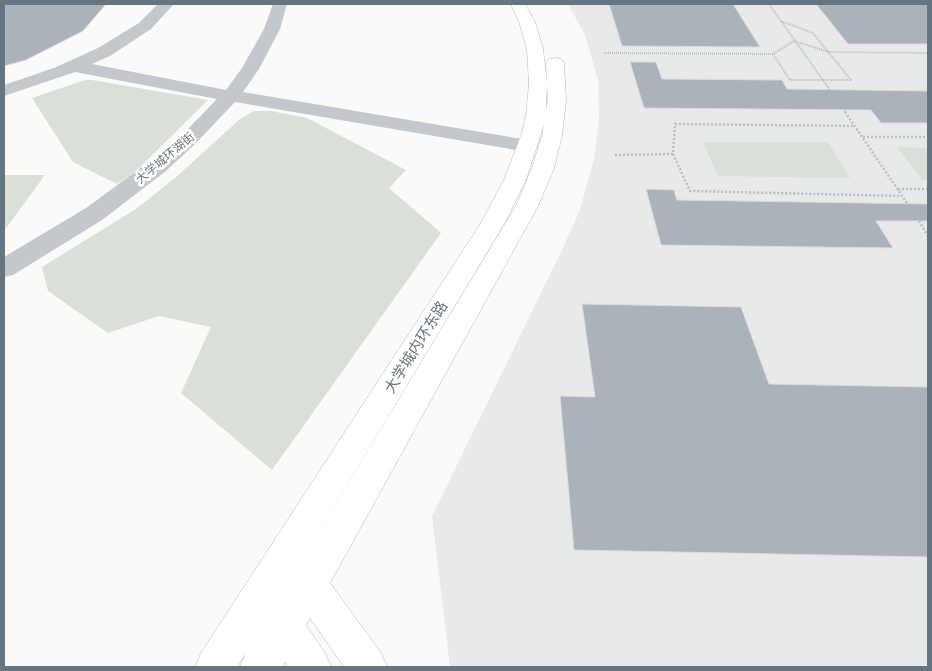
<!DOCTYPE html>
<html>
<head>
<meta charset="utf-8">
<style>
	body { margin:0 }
	#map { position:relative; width:932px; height:671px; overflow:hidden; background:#fafaf8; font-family:Barlow,sans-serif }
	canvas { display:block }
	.frame { position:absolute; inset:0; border:5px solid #657683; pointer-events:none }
</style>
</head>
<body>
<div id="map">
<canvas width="932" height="671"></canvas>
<div class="frame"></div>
</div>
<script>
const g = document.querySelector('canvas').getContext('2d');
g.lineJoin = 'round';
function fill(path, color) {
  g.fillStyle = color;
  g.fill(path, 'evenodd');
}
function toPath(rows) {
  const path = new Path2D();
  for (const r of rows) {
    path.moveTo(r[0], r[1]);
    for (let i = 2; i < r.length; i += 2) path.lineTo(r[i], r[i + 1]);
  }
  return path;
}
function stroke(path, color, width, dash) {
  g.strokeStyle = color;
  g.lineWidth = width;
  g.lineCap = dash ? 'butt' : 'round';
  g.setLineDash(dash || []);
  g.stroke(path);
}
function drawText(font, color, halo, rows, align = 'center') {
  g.font = font + ' Barlow,"Noto Sans SC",sans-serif';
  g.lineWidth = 5;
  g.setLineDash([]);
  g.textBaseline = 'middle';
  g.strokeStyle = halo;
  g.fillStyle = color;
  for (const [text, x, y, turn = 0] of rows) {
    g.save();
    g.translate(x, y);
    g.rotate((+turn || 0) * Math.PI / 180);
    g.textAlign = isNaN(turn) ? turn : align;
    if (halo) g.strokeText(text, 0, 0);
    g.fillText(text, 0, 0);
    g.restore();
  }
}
const built = toPath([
	[568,4,928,4,928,667,450,667,432,516,562,250,580,210,594,159,599,118,598,80,585,35]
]);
const green = toPath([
	[85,80,92,80,208,100,137,170,117,184,73,162,32,98],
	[254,111,271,111,307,118,406,170,389,188,441,233,272,470,181,393,211,327,159,316,108,333,48,291,42,267,136,209,175,178,240,119],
	[703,142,828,142,850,178,718,176],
	[897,147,928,148,928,180,922,180],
	[4,175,45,175,4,231]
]);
const building = toPath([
	[4,4,106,4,83,31,26,60,4,66,4,4],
	[609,4,733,4,760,47,622,46,609,4],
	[816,4,928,4,928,44,848,44,816,4],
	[630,62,656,62,662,79,782,80,787,89,928,91,928,123,881,123,871,110,644,108,630,62],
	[646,189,674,190,677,200,928,204,928,221,876,221,893,248,661,245,646,189],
	[582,304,741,307,769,384,928,387,928,557,574,550,560,396,595,397,582,304]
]);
const pathFar1 = toPath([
	[769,4,830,90],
	[604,53,773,54,794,41,829,52,928,53],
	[773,54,790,80,851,80,813,33,781,21],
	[844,110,846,113]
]);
const path = toPath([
	[845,112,907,203],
	[863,137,928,137],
	[673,154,690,191,902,196],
	[615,155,673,154,675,124,855,126],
	[898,189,928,189],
	[919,221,928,236]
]);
const minor = toPath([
	[158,4,174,4,151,29,110,56,92,64,226,90,242,68,264,29,273,4,287,4,280,29,259,69,243,92,528,140,535,142,538,146,535,150,528,152,235,102,195,144,166,171,102,220,13,275,4,277,4,257,86,208,150,161,181,136,217,99,75,72,4,96,4,85,54,68,98,48,139,23,158,4]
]);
const major = toPath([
	[511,4,525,4,535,22,543,49,547,83,546,63,549,59,555,58,561,59,564,63,566,100,562,136,554,168,538,206,330,583,381,653,387,667,344,667,310,618,306,625,325,653,331,667,288,667,285,662,282,667,240,667,246,653,237,667,195,667,201,653,481,223,504,180,522,133,526,115,529,84,527,49,519,22,511,4],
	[547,85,548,100,546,111,547,85],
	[544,124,542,136,532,168,516,206,305,554,503,226,526,180,544,124]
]);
const farStreetnames = [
	["大学城环湖街",165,158,-40]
];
const streetNames = [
	["大学城内环东路",416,347,-58]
];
fill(built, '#e8e9e9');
fill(green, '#dadfd7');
fill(building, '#aab3b9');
stroke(building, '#dcdcda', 1);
stroke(major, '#b5babe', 1);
stroke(pathFar1, '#bbbfc2', 2, [1, 1]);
stroke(path, '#bbbfc2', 2.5, [2, 2]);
fill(minor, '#c3c8cc');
fill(major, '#fff');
drawText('12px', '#657683', '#fff', farStreetnames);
drawText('15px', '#657683', '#fff', streetNames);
</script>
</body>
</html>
